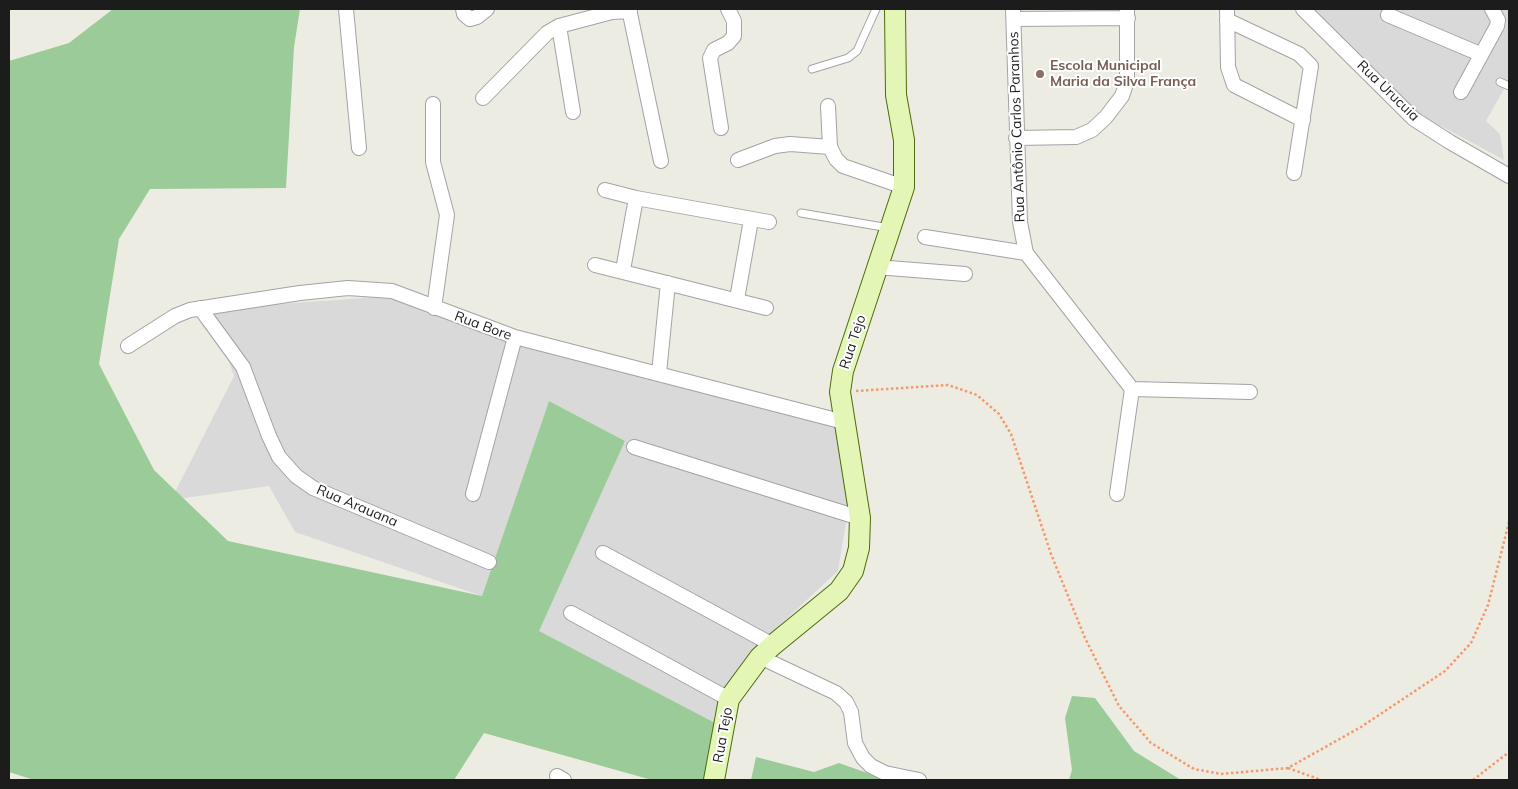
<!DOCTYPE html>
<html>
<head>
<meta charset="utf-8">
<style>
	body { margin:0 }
	#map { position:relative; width:1518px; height:789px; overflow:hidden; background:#edece2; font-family:Mulish,sans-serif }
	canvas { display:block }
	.frame { position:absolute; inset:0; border:10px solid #1c1c1c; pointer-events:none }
</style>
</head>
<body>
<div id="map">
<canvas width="1518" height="789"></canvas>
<div class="frame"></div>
</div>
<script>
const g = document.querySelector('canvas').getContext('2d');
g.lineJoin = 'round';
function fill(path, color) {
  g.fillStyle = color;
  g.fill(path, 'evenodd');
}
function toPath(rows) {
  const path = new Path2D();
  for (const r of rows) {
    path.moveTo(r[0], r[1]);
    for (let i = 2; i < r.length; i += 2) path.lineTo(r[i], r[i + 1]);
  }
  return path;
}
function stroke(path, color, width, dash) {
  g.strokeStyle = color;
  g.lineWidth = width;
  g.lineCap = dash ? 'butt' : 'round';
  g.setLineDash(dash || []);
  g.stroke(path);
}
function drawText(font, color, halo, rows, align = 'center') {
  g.font = font + ' Mulish,sans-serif';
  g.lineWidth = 4;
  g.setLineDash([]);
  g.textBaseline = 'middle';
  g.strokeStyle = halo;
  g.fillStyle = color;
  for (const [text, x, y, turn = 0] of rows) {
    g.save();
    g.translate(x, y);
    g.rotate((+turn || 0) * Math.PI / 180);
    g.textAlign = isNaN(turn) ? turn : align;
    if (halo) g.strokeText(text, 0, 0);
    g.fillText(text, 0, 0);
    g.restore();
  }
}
const residential = toPath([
	[1311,9,1509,9,1509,80,1486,121,1500,134,1504,160,1417,113],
	[391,296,568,350,838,412,852,487,838,571,754,649,737,672,719,725,538,631,625,441,549,401,482,596,295,532,269,486,171,500,234,376,210,309]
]);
const forest = toPath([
	[113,9,300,9,294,47,286,188,150,189,119,239,99,364,154,470,228,541,482,596,549,401,625,441,539,631,719,725,710,780,652,780,484,733,454,780,34,780,9,772,9,61,69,43],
	[1072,696,1095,698,1134,751,1181,780,1069,780,1072,770,1065,718],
	[756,757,814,772,839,763,887,780,751,780]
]);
const path = toPath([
	[856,391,948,385,977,395,999,414,1011,434,1051,554,1085,638,1119,706,1151,743,1194,769,1221,774,1288,768,1361,727,1445,671,1471,643,1488,605,1509,522],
	[1288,768,1321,780],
	[1473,780,1509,752]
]);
const lane = toPath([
	[812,69,848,58,857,51,876,9],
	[1500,82,1509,86],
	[801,213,889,228]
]);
const street = toPath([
	[346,9,359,148],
	[463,9,464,14,470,19,477,17,487,9],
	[629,9,661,161],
	[1013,9,1020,222,1026,253,1132,389],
	[1227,9,1228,67,1234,85,1303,120],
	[1303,9,1414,119,1450,142,1509,176],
	[1388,15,1480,54],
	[1014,19,1128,18],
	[1227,20,1299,54,1311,66,1294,173],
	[559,26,573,112],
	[1461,92,1497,26,1498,20,1492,9],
	[483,98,547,33,559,26,612,12,630,11],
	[433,104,433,162,447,215,434,308],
	[828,106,830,147],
	[721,128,710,58,714,50,728,43,734,36,734,21,728,9],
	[1016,138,1076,137,1092,130,1106,117,1122,96,1127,81,1127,9],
	[738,160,775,146,790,144,830,147,836,159,843,166,904,187],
	[605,190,636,198],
	[925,237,1026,253],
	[595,265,766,308],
	[876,267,965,274],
	[623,270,636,198,769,222],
	[737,299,751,220],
	[200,308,243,367,269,436,279,457,296,476,313,488,489,562],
	[128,346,175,316,190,310,300,293,348,288,392,291,515,337,844,422],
	[659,373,668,283],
	[1132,389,1250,392],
	[634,447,860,518],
	[473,494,515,337],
	[1117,494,1132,389],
	[603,553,773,645],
	[571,613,729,699],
	[760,657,836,693,846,702,851,712,855,743,863,758,871,766,885,773,919,780],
	[557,776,564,780]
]);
const secondary = toPath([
	[714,780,729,699,760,657,773,645,839,591,853,571,859,548,860,518,840,392,843,371,904,187,904,140,896,95,895,9]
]);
const markers = [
	[1040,74,5,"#8d6e63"]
];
const educationNames = [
	["Escola Municipal",1050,66],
	["Maria da Silva França",1050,82]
];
const streetNames = [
	["Rua Urucuia",1388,91,44],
	["Rua Antônio Carlos Paranhos",1017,127,-92],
	["Rua Bore",483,326,20],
	["Rua Tejo",853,342,-72],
	["Rua Arauana",357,506,23],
	["Rua Tejo",723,735,-80]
];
fill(residential, '#dad9d9');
fill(forest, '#9bcb98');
stroke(lane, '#a3a3a3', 9);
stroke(street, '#a3a3a3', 16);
stroke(secondary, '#4b6c09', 22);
stroke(path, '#f4996c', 2.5, [2.5, 2.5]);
stroke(lane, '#fff', 7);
stroke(street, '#fff', 14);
stroke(secondary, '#e4f6b6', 20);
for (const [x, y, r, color] of markers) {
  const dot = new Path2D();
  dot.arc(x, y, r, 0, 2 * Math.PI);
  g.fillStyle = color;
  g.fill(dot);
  stroke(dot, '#fff', 2);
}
drawText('bold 14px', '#785e54', '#fff', educationNames, 'left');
drawText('14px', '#1c1c1c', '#fff', streetNames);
</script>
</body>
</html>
